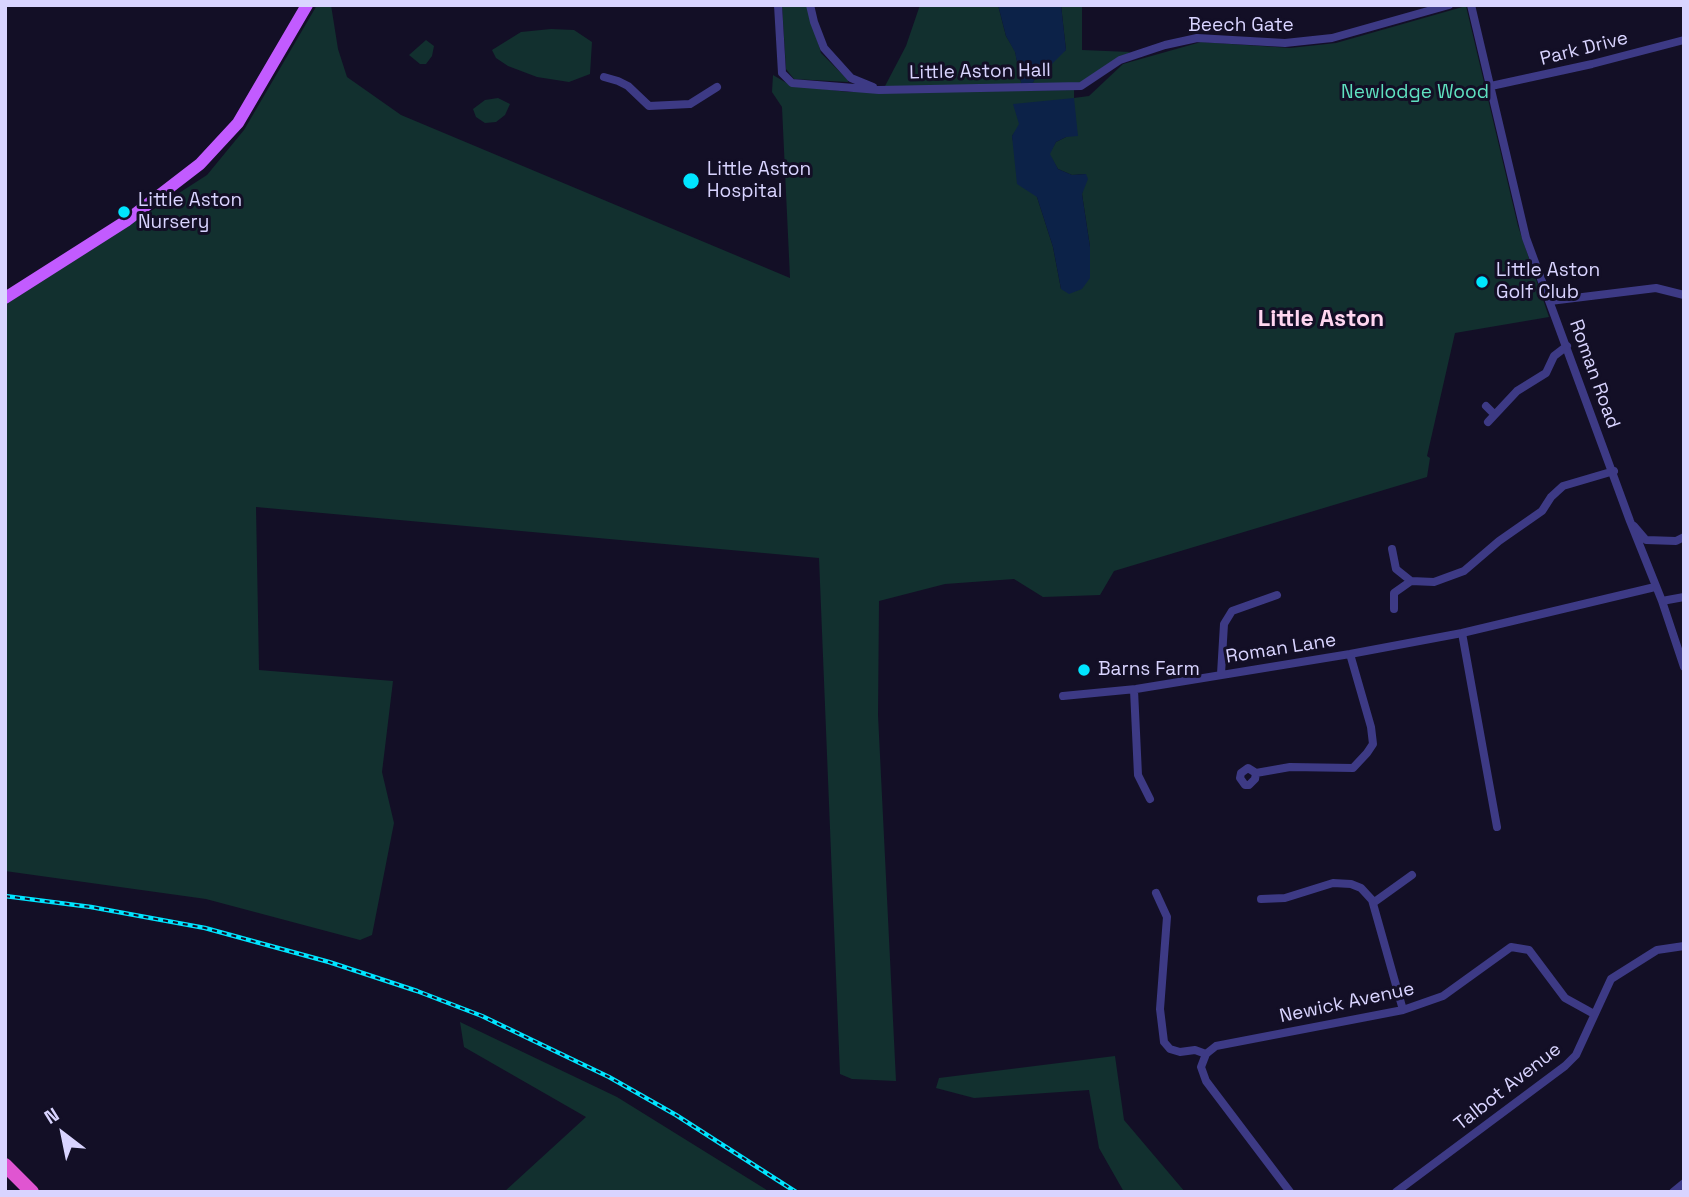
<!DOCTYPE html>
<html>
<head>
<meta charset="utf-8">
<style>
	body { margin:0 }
	#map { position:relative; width:1689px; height:1197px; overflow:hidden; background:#130f26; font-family:"Space Grotesk",sans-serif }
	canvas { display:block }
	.frame { position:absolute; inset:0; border:7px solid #d9d4ff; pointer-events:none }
	.north { position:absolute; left:28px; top:1099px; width:70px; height:70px; -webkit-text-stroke:5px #130f26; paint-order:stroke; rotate:328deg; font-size:19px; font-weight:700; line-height:28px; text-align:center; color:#d9d4ff }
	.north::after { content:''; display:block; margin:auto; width:24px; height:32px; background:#d9d4ff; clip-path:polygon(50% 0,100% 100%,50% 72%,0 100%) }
</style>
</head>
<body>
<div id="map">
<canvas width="1689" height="1197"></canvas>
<div class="frame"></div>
<div class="north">N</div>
</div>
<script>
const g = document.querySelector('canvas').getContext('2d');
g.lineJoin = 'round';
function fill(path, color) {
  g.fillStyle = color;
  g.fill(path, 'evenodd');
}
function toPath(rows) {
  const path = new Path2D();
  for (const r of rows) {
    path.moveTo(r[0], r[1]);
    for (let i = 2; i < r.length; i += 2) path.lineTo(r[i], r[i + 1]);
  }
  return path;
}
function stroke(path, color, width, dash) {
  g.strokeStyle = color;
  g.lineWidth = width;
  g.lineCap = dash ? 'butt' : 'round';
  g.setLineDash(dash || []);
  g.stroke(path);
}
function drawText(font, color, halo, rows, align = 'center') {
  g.font = font + ' "Space Grotesk",sans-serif';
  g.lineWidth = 6;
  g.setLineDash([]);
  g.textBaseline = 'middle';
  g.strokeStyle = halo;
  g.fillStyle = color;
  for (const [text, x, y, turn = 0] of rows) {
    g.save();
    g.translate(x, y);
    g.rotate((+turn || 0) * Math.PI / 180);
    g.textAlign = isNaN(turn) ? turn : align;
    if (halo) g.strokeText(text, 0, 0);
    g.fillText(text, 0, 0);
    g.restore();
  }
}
const green = toPath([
	[317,5,331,5,338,49,347,77,401,115,790,278,782,107,772,92,773,75,790,85,848,92,1074,90,1074,98,1089,96,1123,64,1201,42,1290,48,1336,43,1466,6,1518,226,1549,317,1455,333,1427,456,1430,458,1427,477,1114,571,1100,595,1043,597,1014,579,945,584,879,601,878,715,896,1081,852,1079,840,1074,819,558,256,507,259,670,393,681,382,772,394,823,372,935,360,940,206,899,5,871,5,305,207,175,244,130],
	[1014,105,1066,137,1056,142,1049,154,1058,169,1072,175,1086,174,1082,194,1090,247,1061,289,1053,247,1037,197,1016,156,1012,136,1020,125],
	[782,5,807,5,821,53,848,80,848,82,794,79,786,69],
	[920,5,998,5,1006,36,1015,51,1022,87,884,88,906,46],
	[1061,5,1082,5,1082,50,1130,52,1081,83,1031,86,1041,67,1066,50],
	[551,29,574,30,592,42,590,74,569,82,537,77,508,66,496,58,492,50,521,32],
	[426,40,434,46,432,56,426,64,420,64,409,55],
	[498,98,510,104,505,115,496,122,485,123,476,117,473,109,485,100],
	[460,1022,617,1097,770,1192,504,1192,586,1117,464,1047],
	[1115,1056,1124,1120,1185,1192,1124,1192,1099,1148,1089,1090,974,1098,936,1088,939,1078]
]);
const water = toPath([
	[998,5,1061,5,1066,50,1050,66,1041,68,1031,86,1022,87,1015,52,1006,36],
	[1074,98,1078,136,1066,137,1056,142,1050,154,1058,169,1072,175,1086,174,1088,179,1082,194,1090,247,1090,278,1082,289,1069,294,1061,289,1053,247,1037,197,1017,184,1012,136,1019,124,1013,104]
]);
const minor = toPath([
	[778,5,782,73,792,83,879,90,1081,86,1120,60,1165,45,1197,38,1285,43,1332,38,1449,5],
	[810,5,814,22,824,48,851,78,873,87],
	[1471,5,1526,238,1630,521,1662,601,1684,667],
	[604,77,618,81,628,86,649,106,690,104,717,87],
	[1491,86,1592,64,1684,40],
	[1550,301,1656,288,1684,295],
	[1486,406,1494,414],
	[1488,422,1517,391,1546,373,1554,356,1567,346],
	[1634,526,1646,540,1676,541,1684,537],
	[1392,549,1396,569,1411,581],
	[1662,601,1684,597],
	[1394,609,1394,593,1411,581,1434,582,1464,571,1499,541,1542,511,1551,497,1563,486,1614,471],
	[1462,633,1497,827],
	[1221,674,1224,624,1232,611,1277,595],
	[1134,690,1138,775,1150,799],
	[1063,696,1136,689,1350,654,1462,633,1655,587],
	[1256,773,1255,779,1249,785,1245,785,1240,778,1241,773,1248,768,1256,773,1290,767,1353,768,1367,753,1373,744,1371,727,1350,654],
	[1156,893,1167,917,1160,1009,1164,1042,1170,1049,1180,1052,1195,1050,1206,1054],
	[1261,899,1285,898,1333,883,1351,884,1361,888,1372,900,1403,1010],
	[1373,903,1412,875],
	[1206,1054,1216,1046,1403,1010,1443,996,1511,947,1529,950,1565,998,1594,1014],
	[1206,1054,1201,1067,1206,1081,1290,1192],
	[1396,1192,1565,1066,1576,1055,1611,979,1657,950,1684,946],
	[1673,1192,1684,1183]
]);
const primary = toPath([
	[5,298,126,221,200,164,238,123,307,5]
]);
const trunk = toPath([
	[5,1165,32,1192]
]);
const rail = toPath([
	[5,896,91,907,205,928,329,962,417,991,482,1016,609,1077,676,1115,796,1192]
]);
const markers = [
	[691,181,9,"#00e5ff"],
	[124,212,7,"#00e5ff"],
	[1482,282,7,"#00e5ff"],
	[1084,670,7,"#00e5ff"]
];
const streetNames = [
	["Beech Gate",1241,26],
	["Park Drive",1584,49,-14],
	["Little Aston Hall",980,72,-1],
	["Roman Road",1594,374,70],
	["Roman Lane",1281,649,-9],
	["Newick Avenue",1347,1003,-12],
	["Talbot Avenue",1508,1087,-38]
];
const parkNames = [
	["Newlodge Wood",1415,93]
];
const poiNames = [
	["Little Aston",707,170],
	["Hospital",707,192],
	["Little Aston",138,201],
	["Nursery",138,223],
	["Little Aston",1496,271],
	["Golf Club",1496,293],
	["Barns Farm",1098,670]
];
const quarterNames = [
	["Little Aston",1321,320]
];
fill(green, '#12302f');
fill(water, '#0c2248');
stroke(minor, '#3d3a85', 8);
stroke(primary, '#c25bff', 12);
stroke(trunk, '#e055d1', 14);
stroke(rail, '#00e5ff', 4.5);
stroke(rail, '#130f26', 2, [5]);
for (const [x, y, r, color] of markers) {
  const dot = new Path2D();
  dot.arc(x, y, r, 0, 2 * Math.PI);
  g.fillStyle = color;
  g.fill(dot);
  stroke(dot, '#130f26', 2.5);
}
drawText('19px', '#d9d4ff', '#130f26', streetNames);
drawText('19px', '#5fe0c0', '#130f26', parkNames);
drawText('19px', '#d9d4ff', '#130f26', poiNames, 'left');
drawText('bold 23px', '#ffd6f0', '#130f26', quarterNames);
</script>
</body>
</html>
